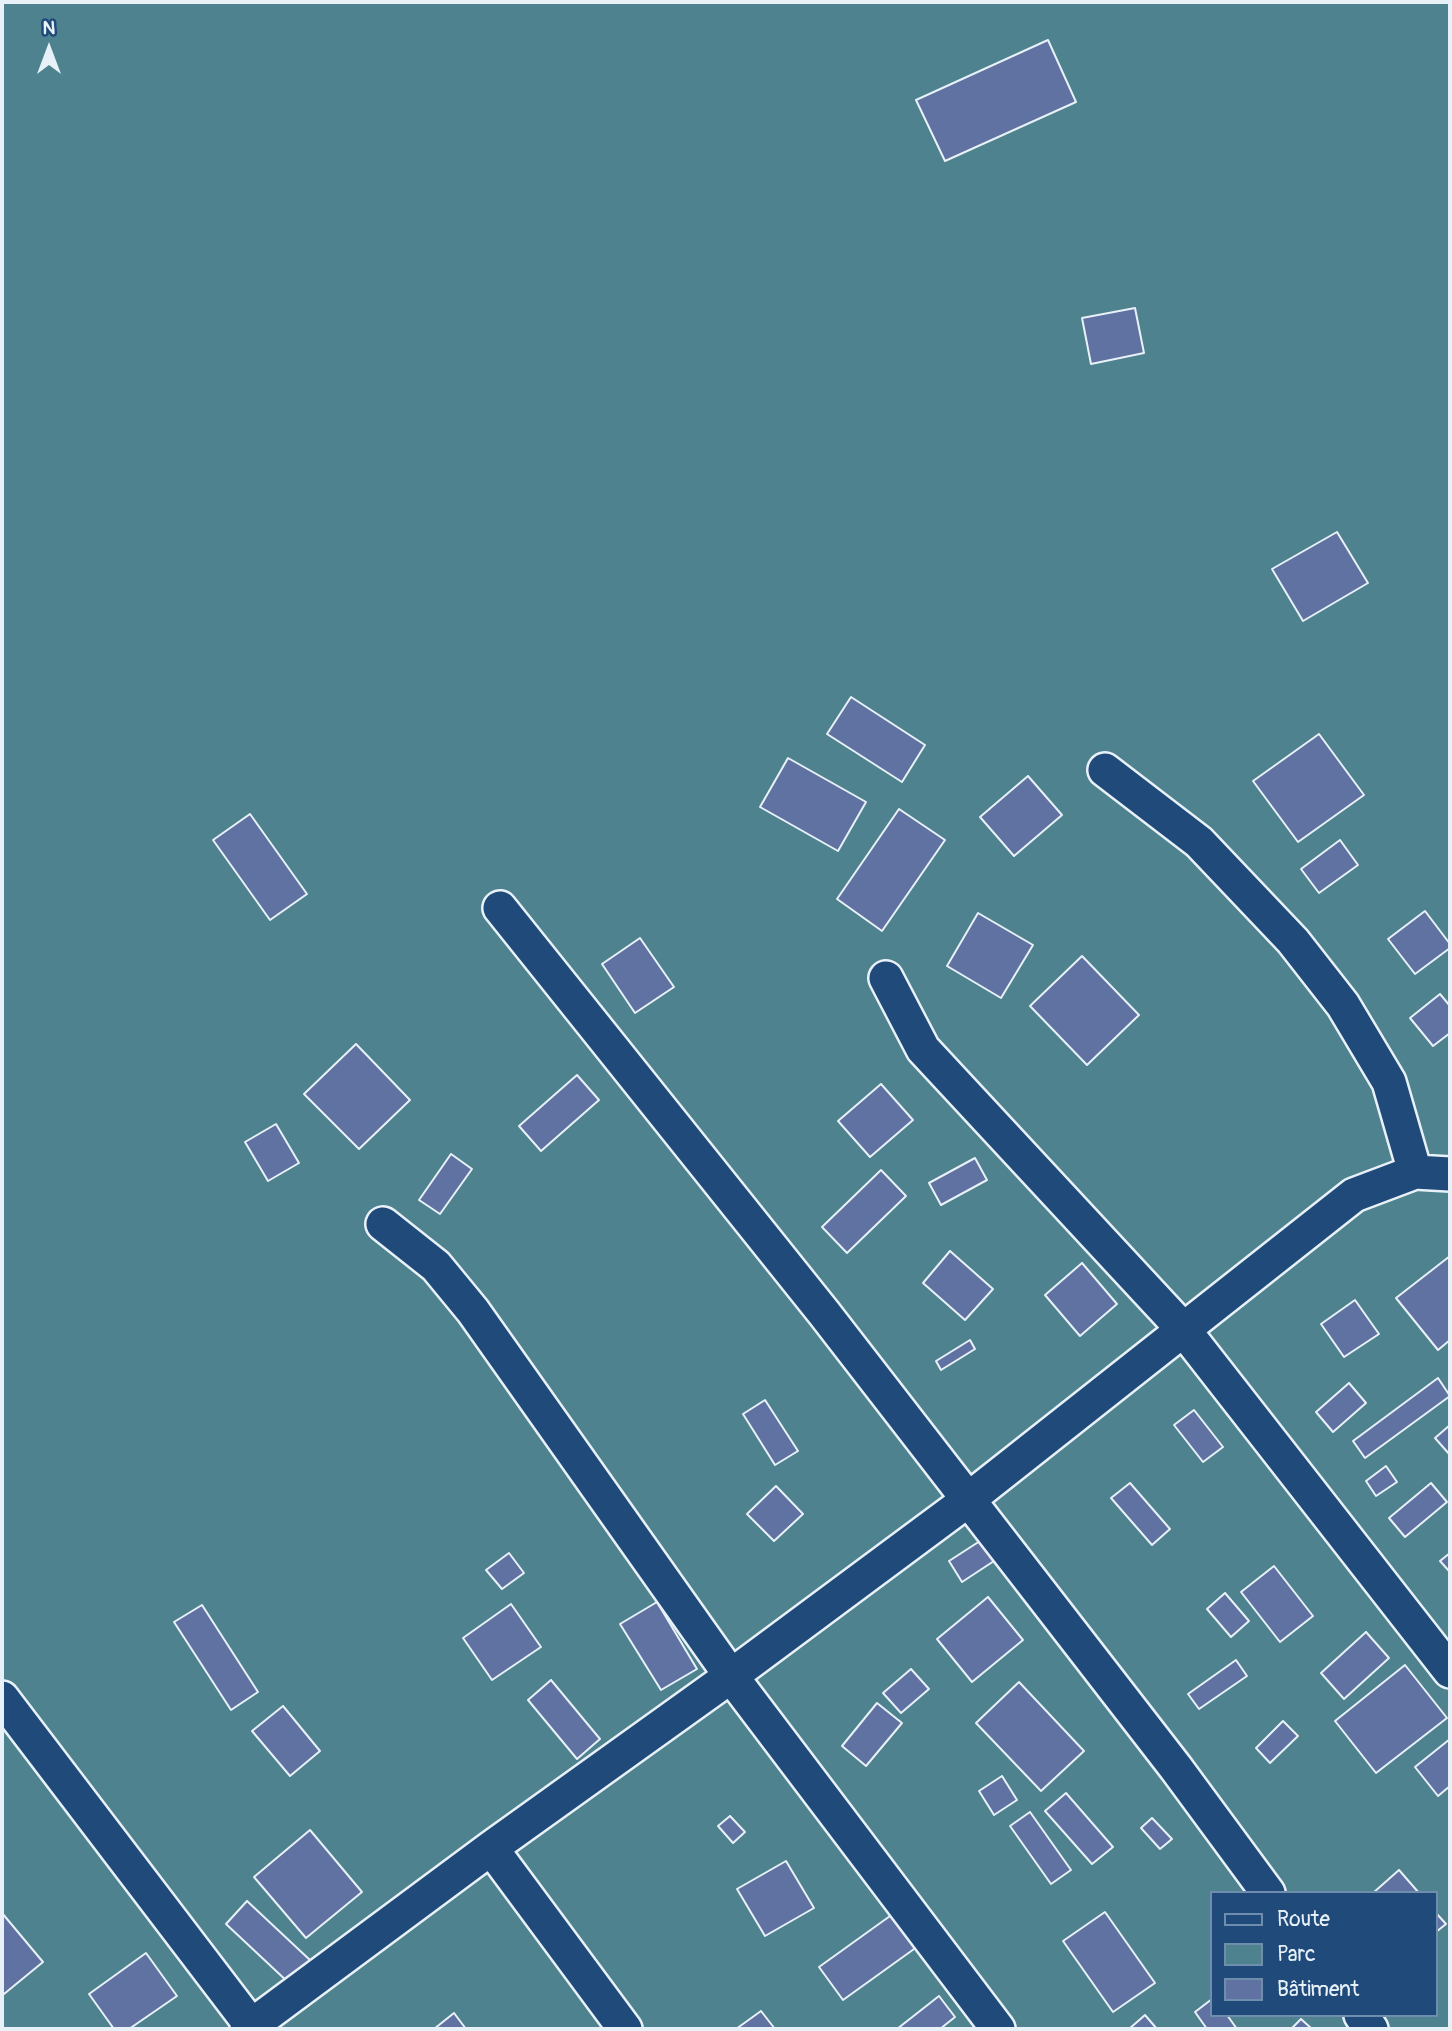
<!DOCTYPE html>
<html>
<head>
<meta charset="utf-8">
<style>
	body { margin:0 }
	#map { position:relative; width:1452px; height:2031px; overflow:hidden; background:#2b5181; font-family:Pangolin,sans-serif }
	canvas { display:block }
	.frame { position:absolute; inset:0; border:4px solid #e8f1f8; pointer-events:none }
	.legend { position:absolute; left:1210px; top:1891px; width:228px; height:126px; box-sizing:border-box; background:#1f4a7a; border:2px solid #6f8dac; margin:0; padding:9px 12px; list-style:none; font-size:21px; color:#e8f1f8 }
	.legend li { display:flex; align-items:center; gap:14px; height:35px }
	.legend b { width:35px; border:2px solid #6f8dac }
	.north { position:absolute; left:14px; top:14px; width:70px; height:70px; -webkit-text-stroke:5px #1f4a7a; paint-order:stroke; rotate:0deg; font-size:19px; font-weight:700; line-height:28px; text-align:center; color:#e8f1f8 }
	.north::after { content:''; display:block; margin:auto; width:24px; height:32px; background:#e8f1f8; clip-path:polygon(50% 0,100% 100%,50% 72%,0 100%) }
</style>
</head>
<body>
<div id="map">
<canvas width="1452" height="2031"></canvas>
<div class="frame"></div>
<ul class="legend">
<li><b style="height:9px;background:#1f4a7a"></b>Route</li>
<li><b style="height:19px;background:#4e828e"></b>Parc</li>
<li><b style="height:19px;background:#6072a1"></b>Bâtiment</li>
</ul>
<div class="north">N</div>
</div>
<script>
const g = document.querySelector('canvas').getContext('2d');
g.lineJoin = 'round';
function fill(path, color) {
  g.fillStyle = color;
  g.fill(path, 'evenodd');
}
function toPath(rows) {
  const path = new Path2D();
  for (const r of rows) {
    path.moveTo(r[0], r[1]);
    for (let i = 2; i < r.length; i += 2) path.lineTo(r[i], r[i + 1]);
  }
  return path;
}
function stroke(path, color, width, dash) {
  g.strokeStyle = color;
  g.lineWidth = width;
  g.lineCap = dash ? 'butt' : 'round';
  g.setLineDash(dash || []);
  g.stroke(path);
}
const green = toPath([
	[2,2,1450,2,1450,2029,2,2029],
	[1212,1893,1436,1893,1436,2015,1212,2015]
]);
const building = toPath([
	[1048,40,1076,102,945,161,916,100,1048,40],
	[1135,308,1144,353,1091,364,1082,318,1135,308],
	[1337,532,1368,583,1303,621,1272,569,1337,532],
	[851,697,925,745,902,782,827,734,851,697],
	[1319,734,1364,795,1298,842,1253,781,1319,734],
	[788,758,866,802,838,851,760,807,788,758],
	[1028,776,1062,815,1014,856,980,817,1028,776],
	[899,809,945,840,882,931,837,899,899,809],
	[250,814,307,894,270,920,213,840,250,814],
	[1340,840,1358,865,1319,893,1301,869,1340,840],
	[1425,911,1450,944,1450,948,1415,974,1388,939,1425,911],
	[978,913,1033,945,1001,998,947,966,978,913],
	[640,938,674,987,635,1013,602,964,640,938],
	[1082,956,1139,1015,1087,1065,1030,1006,1082,956],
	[1440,994,1450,1006,1450,1033,1433,1046,1410,1018,1440,994],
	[356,1044,410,1100,359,1149,304,1094,356,1044],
	[577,1075,599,1100,541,1151,519,1126,577,1075],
	[881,1084,913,1120,870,1157,838,1121,881,1084],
	[276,1124,299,1163,268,1181,245,1142,276,1124],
	[451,1154,472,1169,440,1214,419,1200,451,1154],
	[975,1158,987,1180,941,1205,929,1183,975,1158],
	[881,1170,906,1196,847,1253,822,1227,881,1170],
	[950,1251,993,1289,965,1320,923,1283,950,1251],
	[1450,1256,1450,1340,1438,1350,1396,1298,1450,1256],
	[1082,1263,1117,1304,1080,1336,1045,1295,1082,1263],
	[1355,1300,1379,1334,1344,1357,1321,1324,1355,1300],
	[970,1340,975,1349,941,1370,936,1361,970,1340],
	[1438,1378,1450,1396,1365,1458,1353,1441,1438,1378],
	[1349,1383,1366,1403,1333,1432,1316,1412,1349,1383],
	[765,1400,798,1451,775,1465,743,1414,765,1400],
	[1194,1410,1223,1447,1203,1462,1174,1425,1194,1410],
	[1450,1425,1450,1455,1435,1438,1450,1425],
	[1386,1466,1397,1482,1376,1496,1366,1481,1386,1466],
	[1130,1483,1170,1529,1152,1545,1111,1498,1130,1483],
	[1431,1483,1447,1502,1405,1537,1389,1518,1431,1483],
	[776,1486,803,1514,774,1541,747,1514,776,1486],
	[980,1541,994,1561,962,1582,949,1561,980,1541],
	[509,1553,524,1573,502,1589,486,1570,509,1553],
	[1450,1553,1450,1570,1449,1571,1440,1561,1450,1553],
	[1274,1566,1313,1616,1280,1642,1241,1592,1274,1566],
	[1225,1593,1249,1621,1231,1637,1207,1609,1225,1593],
	[988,1597,1023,1640,972,1682,937,1639,988,1597],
	[657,1602,697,1669,661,1690,620,1624,657,1602],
	[511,1604,541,1647,492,1680,463,1638,511,1604],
	[202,1605,258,1692,231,1710,174,1622,202,1605],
	[1366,1632,1389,1658,1344,1699,1321,1673,1366,1632],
	[1236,1660,1247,1676,1199,1709,1188,1694,1236,1660],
	[1405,1665,1447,1718,1376,1773,1335,1721,1405,1665],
	[911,1669,929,1689,901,1713,883,1693,911,1669],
	[551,1680,600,1739,577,1759,528,1700,551,1680],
	[1019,1682,1084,1751,1041,1791,976,1723,1019,1682],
	[877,1703,902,1723,866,1766,842,1746,877,1703],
	[283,1706,320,1751,290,1776,252,1731,283,1706],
	[1283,1721,1298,1736,1270,1763,1256,1748,1283,1721],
	[1450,1739,1450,1786,1438,1796,1415,1767,1450,1739],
	[1002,1776,1017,1800,994,1815,979,1791,1002,1776],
	[1066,1793,1113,1847,1092,1864,1045,1811,1066,1793],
	[1030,1812,1071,1870,1051,1884,1010,1826,1030,1812],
	[730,1816,745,1832,733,1843,718,1826,730,1816],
	[1152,1818,1172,1839,1160,1849,1141,1828,1152,1818],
	[310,1830,362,1892,306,1938,254,1877,310,1830],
	[786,1861,814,1908,765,1936,737,1889,786,1861],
	[1399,1870,1419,1893,1373,1893,1399,1870],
	[247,1901,311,1961,290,1984,226,1924,247,1901],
	[897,1911,921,1944,843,2000,819,1967,897,1911],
	[1105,1912,1155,1983,1113,2012,1063,1941,1105,1912],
	[2,1913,43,1962,4,1994,2,1991,2,1913],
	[1436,1913,1446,1924,1436,1932,1436,1913],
	[146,1953,177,1996,129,2029,114,2029,89,1994,146,1953],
	[939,1996,955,2017,940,2029,897,2029,939,1996],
	[1212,1999,1212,2015,1227,2015,1237,2029,1207,2029,1195,2012,1212,1999],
	[761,2011,775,2029,736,2029,761,2011],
	[454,2013,466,2029,434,2029,454,2013],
	[1145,2015,1157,2029,1129,2029,1145,2015],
	[1301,2019,1312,2029,1291,2029,1301,2019]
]);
const street = toPath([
	[1105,770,1199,842,1293,941,1343,1005,1389,1082,1415,1172],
	[500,908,824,1313,1176,1768,1268,1893],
	[886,978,923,1049,1183,1329,1450,1671],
	[383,1224,436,1266,473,1311,731,1676,998,2029],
	[2,1698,254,2029],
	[491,1848,625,2029],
	[1361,2015,1371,2029],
	[247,2029,491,1848,731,1676,960,1506,1354,1195,1415,1172,1450,1174]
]);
fill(green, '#4e828e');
fill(building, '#6072a1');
stroke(building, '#e8f1f8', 2);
stroke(street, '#e8f1f8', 38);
stroke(street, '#1f4a7a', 33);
</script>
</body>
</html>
